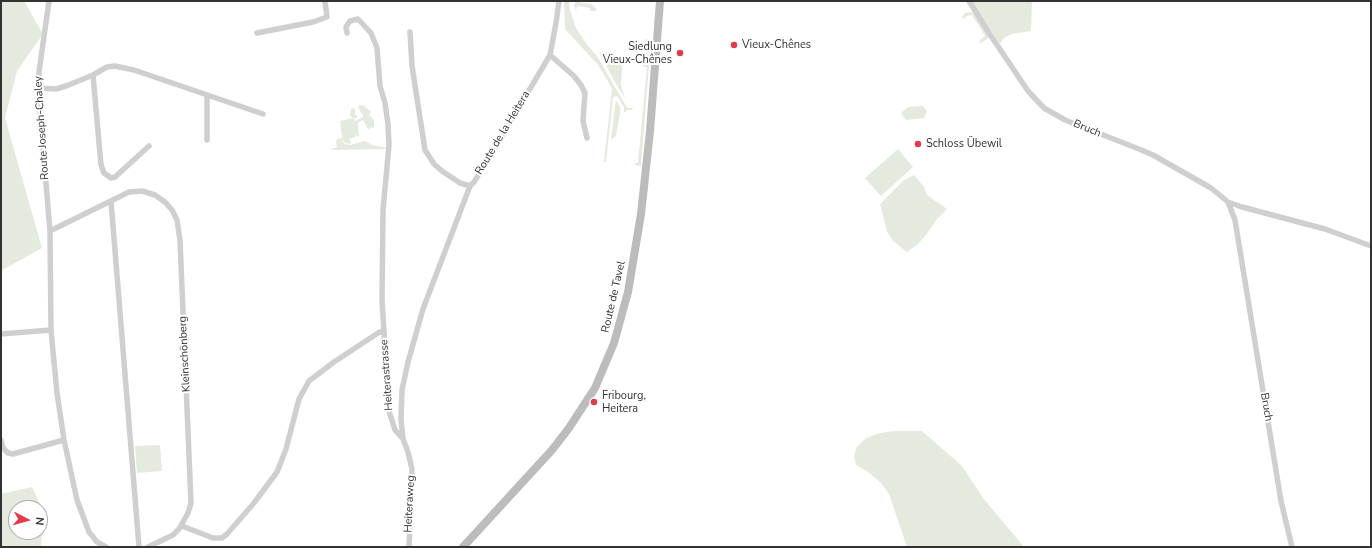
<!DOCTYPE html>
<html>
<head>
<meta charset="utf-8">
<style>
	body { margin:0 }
	#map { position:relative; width:1372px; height:548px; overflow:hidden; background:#fff; font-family:"Nunito Sans",sans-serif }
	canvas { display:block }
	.frame { position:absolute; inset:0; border:2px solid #323232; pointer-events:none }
	.north { position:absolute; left:8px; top:500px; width:40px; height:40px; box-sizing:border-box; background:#fff; border:1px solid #adadad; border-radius:50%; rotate:96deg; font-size:11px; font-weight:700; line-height:16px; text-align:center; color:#323232 }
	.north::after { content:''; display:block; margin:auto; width:14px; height:18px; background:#df3d4c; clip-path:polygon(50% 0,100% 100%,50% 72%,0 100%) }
</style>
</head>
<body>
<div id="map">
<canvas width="1372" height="548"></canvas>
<div class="frame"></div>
<div class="north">N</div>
</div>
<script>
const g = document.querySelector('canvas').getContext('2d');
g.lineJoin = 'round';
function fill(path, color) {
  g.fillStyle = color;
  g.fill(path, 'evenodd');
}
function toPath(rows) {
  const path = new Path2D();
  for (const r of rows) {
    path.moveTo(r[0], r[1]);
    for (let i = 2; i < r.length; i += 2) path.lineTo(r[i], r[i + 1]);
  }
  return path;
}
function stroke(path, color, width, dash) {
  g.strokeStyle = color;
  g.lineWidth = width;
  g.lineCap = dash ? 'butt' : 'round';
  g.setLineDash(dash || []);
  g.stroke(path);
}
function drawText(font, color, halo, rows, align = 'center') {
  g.font = font + ' "Nunito Sans",sans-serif';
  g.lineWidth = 4;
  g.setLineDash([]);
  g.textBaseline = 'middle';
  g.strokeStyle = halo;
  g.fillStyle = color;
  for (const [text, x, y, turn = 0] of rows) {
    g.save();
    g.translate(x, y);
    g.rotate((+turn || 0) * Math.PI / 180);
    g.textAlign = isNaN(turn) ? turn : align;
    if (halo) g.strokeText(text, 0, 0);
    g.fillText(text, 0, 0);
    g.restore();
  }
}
const green = toPath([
	[1,1,24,1,43,34,17,71,5,118,42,248,1,271],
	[564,1,569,1,570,10,576,28,588,46,597,56,627,108,633,108,632,110,627,110,624,113,624,107,617,96,613,97,606,162,604,162,612,88,598,65,565,29],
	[972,1,1032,1,1031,31,1012,34,1004,38,1000,44,977,11],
	[577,2,591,4,595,7,597,11,590,11,590,8,577,6,576,11,574,6,575,3],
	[971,12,974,13,990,37,981,43,979,42,980,40,985,36,972,15,967,16,963,19,962,17,965,13],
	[645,39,651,40,641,166,635,165,635,163,638,163,647,67,642,66,643,62,648,62,649,47,644,46],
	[599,52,609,53,609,58,621,59,622,55,623,55,621,85,625,98,616,84],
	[616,100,620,107,620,113,616,136,612,139,611,139],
	[360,105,364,106,371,112,369,115,374,120,374,127,368,129,363,120,358,123,359,137,355,135,355,137,349,139,351,143,350,144,345,143,342,138,344,144,350,145,365,141,372,145,387,148,387,149,330,150,337,147,336,143,337,139,342,138,340,121,353,118,350,115,351,109,352,108,355,109,355,114,357,116,357,118,354,118,355,121,363,117,363,114,361,113,358,107],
	[923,106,927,111,924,118,906,120,901,113,908,107],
	[898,149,913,167,881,196,865,178],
	[914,175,924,187,927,195,947,209,937,219,926,235,917,245,907,252,893,241,887,231,880,204,903,181],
	[894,431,922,431,962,466,983,498,1024,547,907,547,889,494,881,483,868,472,856,465,854,455,857,447,866,438,880,433],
	[160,445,162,471,137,473,135,446],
	[32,487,43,511,41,547,1,547,1,494],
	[16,508,40,508,40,532,16,532]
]);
const street = toPath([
	[49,1,39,72,38,88,50,231,51,330,57,393,64,440,77,500,89,532,97,542,106,547],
	[969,1,989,33,1028,91,1044,108,1065,120,1139,149,1153,155,1211,188,1228,202,1235,220,1281,501,1292,547],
	[410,32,412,66,425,150,434,164,442,171,460,183,470,186,474,182,495,148,550,55,556,23,559,1],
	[257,33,313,22,327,17,325,1],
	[347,33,346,27,350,21,358,19,371,33,377,48,380,86,385,103,388,124,389,145,383,210,382,300,389,411,395,430,403,439],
	[550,55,574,76,581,85,585,93,583,121,587,138],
	[93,75,101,165,104,173,111,178,115,177,149,146],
	[38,88,56,89,66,86,93,75,107,67,115,66,134,70,263,114],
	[207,140,207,96],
	[111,201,139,547],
	[1228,202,1242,207,1325,229,1371,246],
	[50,231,129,192,142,191,155,195,165,202,172,210,177,220,180,240,191,503,188,513,179,529,173,535,148,547],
	[1,334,51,330],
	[1,440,3,448,8,453,13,454,64,440],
	[182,526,213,538,222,538,227,534,254,503,277,472,286,449,299,399,309,381,334,362,378,333,384,330],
	[409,547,412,469,408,452,403,439,401,419,402,390,408,362,423,309,470,186]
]);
const secondary = toPath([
	[463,547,552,450,569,428,595,388,614,343,628,292,641,214,650,131,660,1]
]);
const markers = [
	[734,45,4,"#df3d4c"],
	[680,53,4,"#df3d4c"],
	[918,144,4,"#df3d4c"],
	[594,402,4,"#df3d4c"]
];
const poiNames = [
	["Vieux-Chênes",742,45],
	["Siedlung",672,47,"right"],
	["Vieux-Chênes",672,60,"right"],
	["Schloss Übewil",926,144],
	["Fribourg,",602,396],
	["Heitera",602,409]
];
const streetNames = [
	["Route Joseph-Chaley",42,128,-94],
	["Bruch",1087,129,22],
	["Route de la Heitera",503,133,-59],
	["Route de Tavel",614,297,-77],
	["Kleinschönberg",185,354,-93],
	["Heiterastrasse",387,375,-94],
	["Bruch",1266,407,81],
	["Heiteraweg",410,504,-87]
];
fill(green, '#e5eade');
stroke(street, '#cfcfcf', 5.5);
stroke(secondary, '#bcbcbc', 8);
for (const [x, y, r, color] of markers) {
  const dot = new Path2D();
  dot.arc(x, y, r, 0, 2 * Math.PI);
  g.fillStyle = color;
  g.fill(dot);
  stroke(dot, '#fff', 1.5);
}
drawText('11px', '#323232', '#fff', poiNames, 'left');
drawText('11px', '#323232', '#fff', streetNames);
</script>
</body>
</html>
